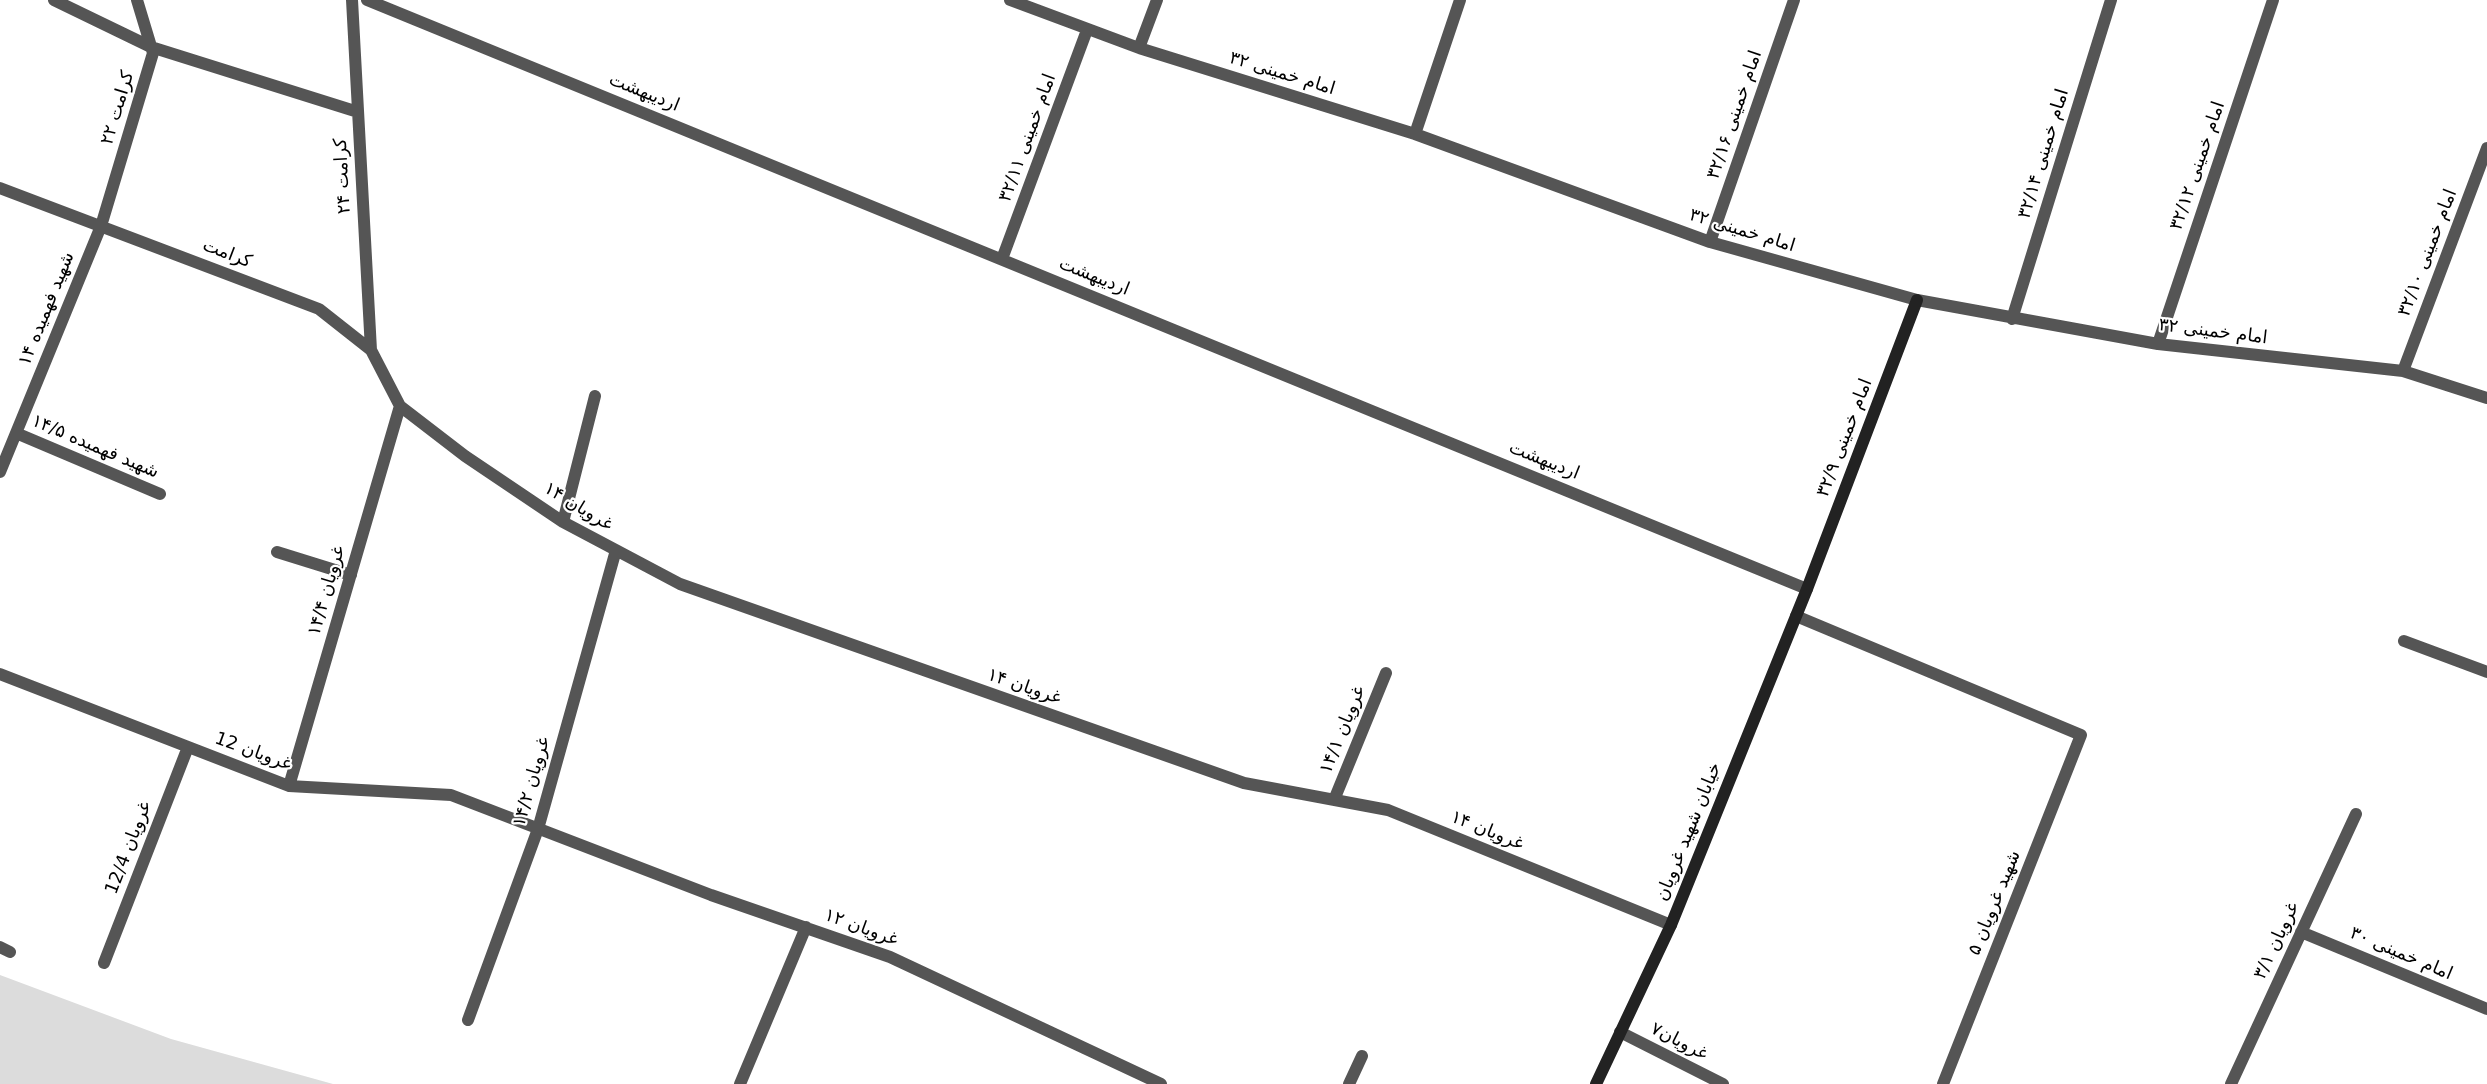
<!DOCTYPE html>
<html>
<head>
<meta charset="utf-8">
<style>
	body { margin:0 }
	canvas { display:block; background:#fff }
</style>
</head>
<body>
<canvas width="2487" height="1084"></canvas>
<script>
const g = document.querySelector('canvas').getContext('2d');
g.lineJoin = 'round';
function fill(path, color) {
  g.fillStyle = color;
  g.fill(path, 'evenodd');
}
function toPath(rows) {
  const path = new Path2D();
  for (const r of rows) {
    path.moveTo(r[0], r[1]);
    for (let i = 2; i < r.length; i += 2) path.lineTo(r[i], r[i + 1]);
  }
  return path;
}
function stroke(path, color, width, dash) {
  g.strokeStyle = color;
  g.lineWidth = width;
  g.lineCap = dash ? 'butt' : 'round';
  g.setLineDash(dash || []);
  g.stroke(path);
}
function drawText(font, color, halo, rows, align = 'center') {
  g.font = font + ' "DejaVu Sans",Vazirmatn,sans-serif';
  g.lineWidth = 4.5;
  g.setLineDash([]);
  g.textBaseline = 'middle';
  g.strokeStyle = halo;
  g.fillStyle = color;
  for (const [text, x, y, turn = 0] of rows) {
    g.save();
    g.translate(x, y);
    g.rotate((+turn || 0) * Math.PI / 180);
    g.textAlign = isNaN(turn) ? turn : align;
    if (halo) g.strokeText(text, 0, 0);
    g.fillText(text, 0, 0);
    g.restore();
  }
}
const green = toPath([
	[0,975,171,1039,333,1084,0,1084]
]);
const street = toPath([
	[54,0,151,47,358,112],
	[352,0,371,350],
	[367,0,1807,589],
	[1010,0,1139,48,1415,134,1710,242,1917,300,2158,344,2403,371,2487,398],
	[1139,48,1157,0],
	[1415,134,1460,0],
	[0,188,319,309,371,350,400,406,465,456,563,522,680,584,1244,783,1388,810,1671,925],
	[1710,242,1794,0],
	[1002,259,1087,30],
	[2012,319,2111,0],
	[2158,344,2273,0],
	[2403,371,2487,148],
	[16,433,160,494],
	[0,472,101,226,153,53,137,0],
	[563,522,595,396],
	[277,552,351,575],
	[1796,616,2081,735,1943,1084],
	[2404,641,2487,672],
	[0,674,289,786,451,795,711,895,890,957,1161,1084],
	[289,786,400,406],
	[1334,800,1386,673],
	[2301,932,2487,1009],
	[0,947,10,952],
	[104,963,188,747],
	[468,1020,538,829,616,550],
	[1620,1032,1723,1084],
	[740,1084,806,927],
	[1349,1084,1362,1056],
	[2231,1084,2356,814]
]);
const secondary = toPath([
	[1596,1084,1671,925,1807,589,1917,300]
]);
const streetNames = [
	["امام خمینی ۳۲",1282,74,17],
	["اردیبهشت",644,93,22],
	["کرامت ۲۲",118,108,-73],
	["امام خمینی ۳۲/۱۶",1735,115,-71],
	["امام خمینی ۳۲/۱۱",1028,138,-70],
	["امام خمینی ۳۲/۱۴",2044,154,-73],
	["امام خمینی ۳۲/۱۲",2198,166,-71],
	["کرامت ۲۴",343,176,-93],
	["امام خمینی ۳۲",1742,231,17],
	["امام خمینی ۳۲/۱۰",2428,253,-69],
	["کرامت",227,254,21],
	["اردیبهشت",1094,277,22],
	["شهید فهمیده ۱۴",47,309,-68],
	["امام خمینی ۳۲",2213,332,7],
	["امام خمینی ۳۲/۹",1845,438,-69],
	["شهید فهمیده ۱۴/۵",95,447,23],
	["اردیبهشت",1544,461,22],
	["غرویان ۱۴",578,507,31],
	["غرویان ۱۴/۴",327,591,-74],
	["غرویان ۱۴",1024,687,19],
	["غرویان ۱۴/۱",1343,730,-68],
	["غرویان 12",253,752,20],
	["غرویان ۱۴/۲",532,782,-74],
	["غرویان ۱۴",1487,831,22],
	["خیابان شهید غرویان",1689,832,-68],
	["غرویان 12/4",129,848,-69],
	["شهید غرویان ۵",1995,903,-68],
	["غرویان ۱۲",861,928,20],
	["غرویان ۳/۱",2277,941,-65],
	["امام خمینی ۳۰",2401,954,23],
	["غرویان۷",1679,1042,27]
];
fill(green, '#dcdcdc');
stroke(street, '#555', 12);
stroke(secondary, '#222', 12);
drawText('18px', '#000', '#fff', streetNames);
</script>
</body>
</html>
